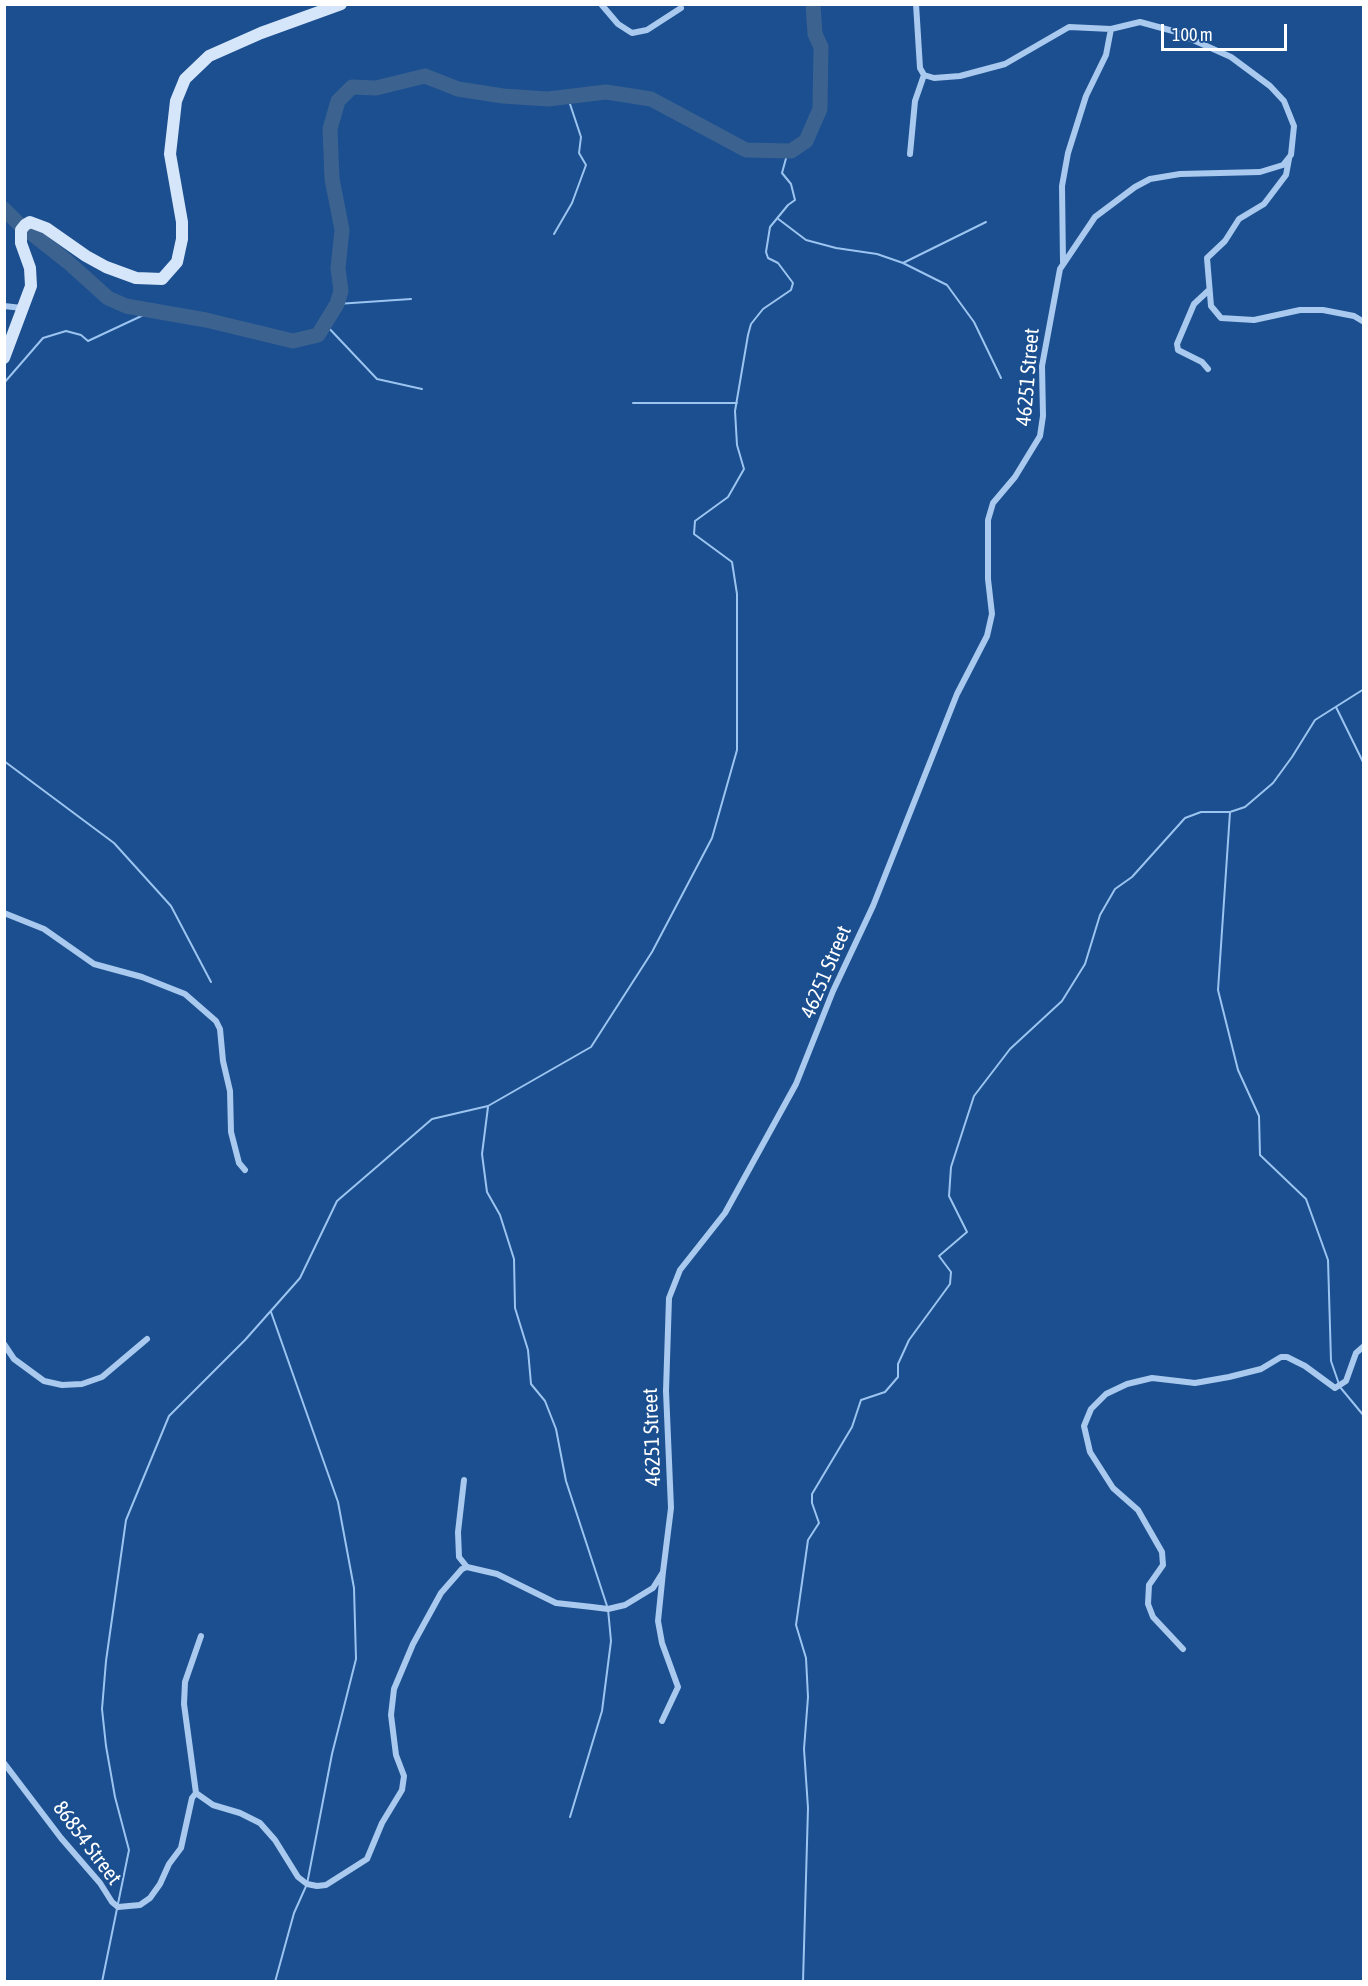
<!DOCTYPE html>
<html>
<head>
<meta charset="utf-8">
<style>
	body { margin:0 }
	#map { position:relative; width:1368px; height:1986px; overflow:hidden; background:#1b4f8f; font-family:"Asap Condensed",sans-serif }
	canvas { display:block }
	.frame { position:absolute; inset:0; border:6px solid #fff; pointer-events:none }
	.scale { position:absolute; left:1161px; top:24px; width:126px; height:27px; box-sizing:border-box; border:3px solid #fff; border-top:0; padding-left:8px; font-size:18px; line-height:21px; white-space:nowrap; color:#fff; -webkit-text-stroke:4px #1b4f8f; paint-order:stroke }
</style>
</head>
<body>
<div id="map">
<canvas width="1368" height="1986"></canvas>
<div class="frame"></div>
<div class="scale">100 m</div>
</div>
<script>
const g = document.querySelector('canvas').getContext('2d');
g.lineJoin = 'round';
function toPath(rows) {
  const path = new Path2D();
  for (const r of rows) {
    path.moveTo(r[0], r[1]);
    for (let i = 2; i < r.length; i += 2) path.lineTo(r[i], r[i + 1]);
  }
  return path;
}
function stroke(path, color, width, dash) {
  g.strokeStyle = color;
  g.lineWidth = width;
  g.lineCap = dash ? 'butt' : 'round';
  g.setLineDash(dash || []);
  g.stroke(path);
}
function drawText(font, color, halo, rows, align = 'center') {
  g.font = font + ' "Asap Condensed",sans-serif';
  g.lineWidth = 4.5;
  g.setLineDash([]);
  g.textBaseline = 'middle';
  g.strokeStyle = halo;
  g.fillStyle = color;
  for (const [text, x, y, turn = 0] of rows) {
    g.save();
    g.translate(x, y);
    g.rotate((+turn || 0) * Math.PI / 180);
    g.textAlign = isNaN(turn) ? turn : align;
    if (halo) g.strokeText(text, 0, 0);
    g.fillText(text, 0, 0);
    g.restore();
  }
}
const stream = toPath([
	[777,218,806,240,836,248,877,254,903,263,947,285,974,322,1001,378],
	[554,234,572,203,586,165,579,153,581,137,567,95],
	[903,263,986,222],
	[337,304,411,299],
	[325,324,377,379,422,389],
	[4,383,43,338,66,331,81,335,88,341,150,312],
	[633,403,737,403],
	[1336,707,1364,764],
	[4,761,114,843,171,906,211,982],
	[1230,812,1218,990,1238,1070,1259,1116,1260,1155,1306,1199,1328,1260,1331,1361,1340,1387,1364,1416],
	[488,1107,482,1154,487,1192,500,1215,514,1259,515,1308,528,1350,531,1384,545,1401,556,1429,566,1481,608,1609,611,1641,602,1711,570,1817],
	[271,1312,338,1502,354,1588,356,1659,332,1754,307,1884,294,1913,275,1982],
	[102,1982,129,1850,115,1797,106,1746,102,1709,106,1661,126,1520,169,1416,245,1340,300,1278,337,1201,380,1164,432,1119,488,1106,591,1047,652,952,712,838,737,750,737,594,732,562,694,534,695,521,728,497,744,469,737,445,735,411,748,335,751,324,763,309,791,290,793,283,778,263,768,258,766,252,770,227,788,205,795,200,791,184,782,173,788,151],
	[803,1982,808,1808,804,1749,808,1697,806,1658,796,1625,808,1540,819,1523,812,1503,812,1494,852,1427,861,1400,885,1392,898,1377,898,1364,909,1340,950,1284,951,1272,939,1256,967,1232,949,1196,951,1167,974,1096,1010,1049,1062,1001,1085,964,1100,915,1115,889,1132,877,1185,818,1201,812,1230,812,1245,807,1273,783,1292,757,1315,720,1364,689]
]);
const river = toPath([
	[4,209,20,225],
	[30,232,68,262,108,298,126,306,206,320,293,341,318,335,337,304,341,291,338,268,342,230,332,179,330,129,338,101,352,87,376,88,425,76,458,89,503,96,548,99,606,92,651,99,746,150,791,151,806,141,820,109,821,47,815,34,813,4]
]);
const street = toPath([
	[601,4,618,24,632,33,647,30,681,8],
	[910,154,915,101,924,75],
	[1289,159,1286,175,1264,204,1239,219,1225,241,1207,258,1211,306,1221,318,1254,320,1300,310,1323,310,1354,316,1364,322],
	[1063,262,1062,186,1068,153,1086,96,1106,55,1111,29],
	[4,306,22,308],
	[1208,369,1202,362,1178,350,1177,344,1194,304,1209,290],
	[4,913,44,929,94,964,142,977,185,994,216,1021,220,1029,223,1061,230,1091,231,1132,239,1163,245,1170],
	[4,1344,14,1359,44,1381,62,1385,82,1384,102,1377,147,1339],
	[464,1480,458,1532,459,1557,467,1567],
	[201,1636,185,1682,184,1704,196,1793,213,1805,240,1813,260,1823,275,1840,298,1877,307,1884,317,1886,326,1885,367,1859,382,1823,402,1790,404,1776,396,1755,391,1715,394,1689,413,1644,441,1593,462,1569,467,1567,497,1574,556,1603,592,1607,608,1609,625,1605,653,1588,663,1572,671,1508,666,1391,669,1298,680,1270,725,1213,796,1084,833,991,873,906,957,694,987,636,992,614,988,579,988,520,993,503,1015,477,1040,436,1043,416,1042,366,1060,269,1095,217,1135,187,1150,179,1180,174,1260,172,1283,165,1291,155,1294,126,1284,101,1270,86,1231,57,1173,31,1140,22,1111,29,1069,27,1005,64,960,76,934,78,924,75,920,68,916,4],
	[1183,1649,1153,1617,1148,1604,1149,1585,1163,1565,1162,1552,1138,1510,1113,1488,1090,1452,1084,1426,1091,1409,1106,1394,1127,1384,1152,1378,1195,1383,1229,1377,1261,1369,1281,1357,1287,1357,1305,1366,1335,1388,1346,1381,1356,1353,1364,1346],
	[662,1721,678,1687,662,1643,658,1621,663,1572],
	[4,1763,61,1838,100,1883,112,1902,118,1907,140,1905,150,1898,160,1884,169,1864,181,1848,192,1798,196,1793]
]);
const secondary = toPath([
	[4,358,31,286,30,268,21,243,21,230,25,225,30,222,46,228,86,256,106,267,136,278,162,279,177,262,182,239,182,222,170,154,176,101,185,79,209,56,261,33,341,4]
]);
const streetNames = [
	["46251 Street",1028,377,-85],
	["46251 Street",826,972,-67],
	["46251 Street",652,1437,-92],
	["86854 Street",87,1843,53]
];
stroke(stream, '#9cc4f0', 2);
stroke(river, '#3c6290', 15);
stroke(street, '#a9c9ee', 6);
stroke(secondary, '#d6e6fa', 12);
drawText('21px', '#fff', '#1b4f8f', streetNames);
</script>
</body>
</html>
